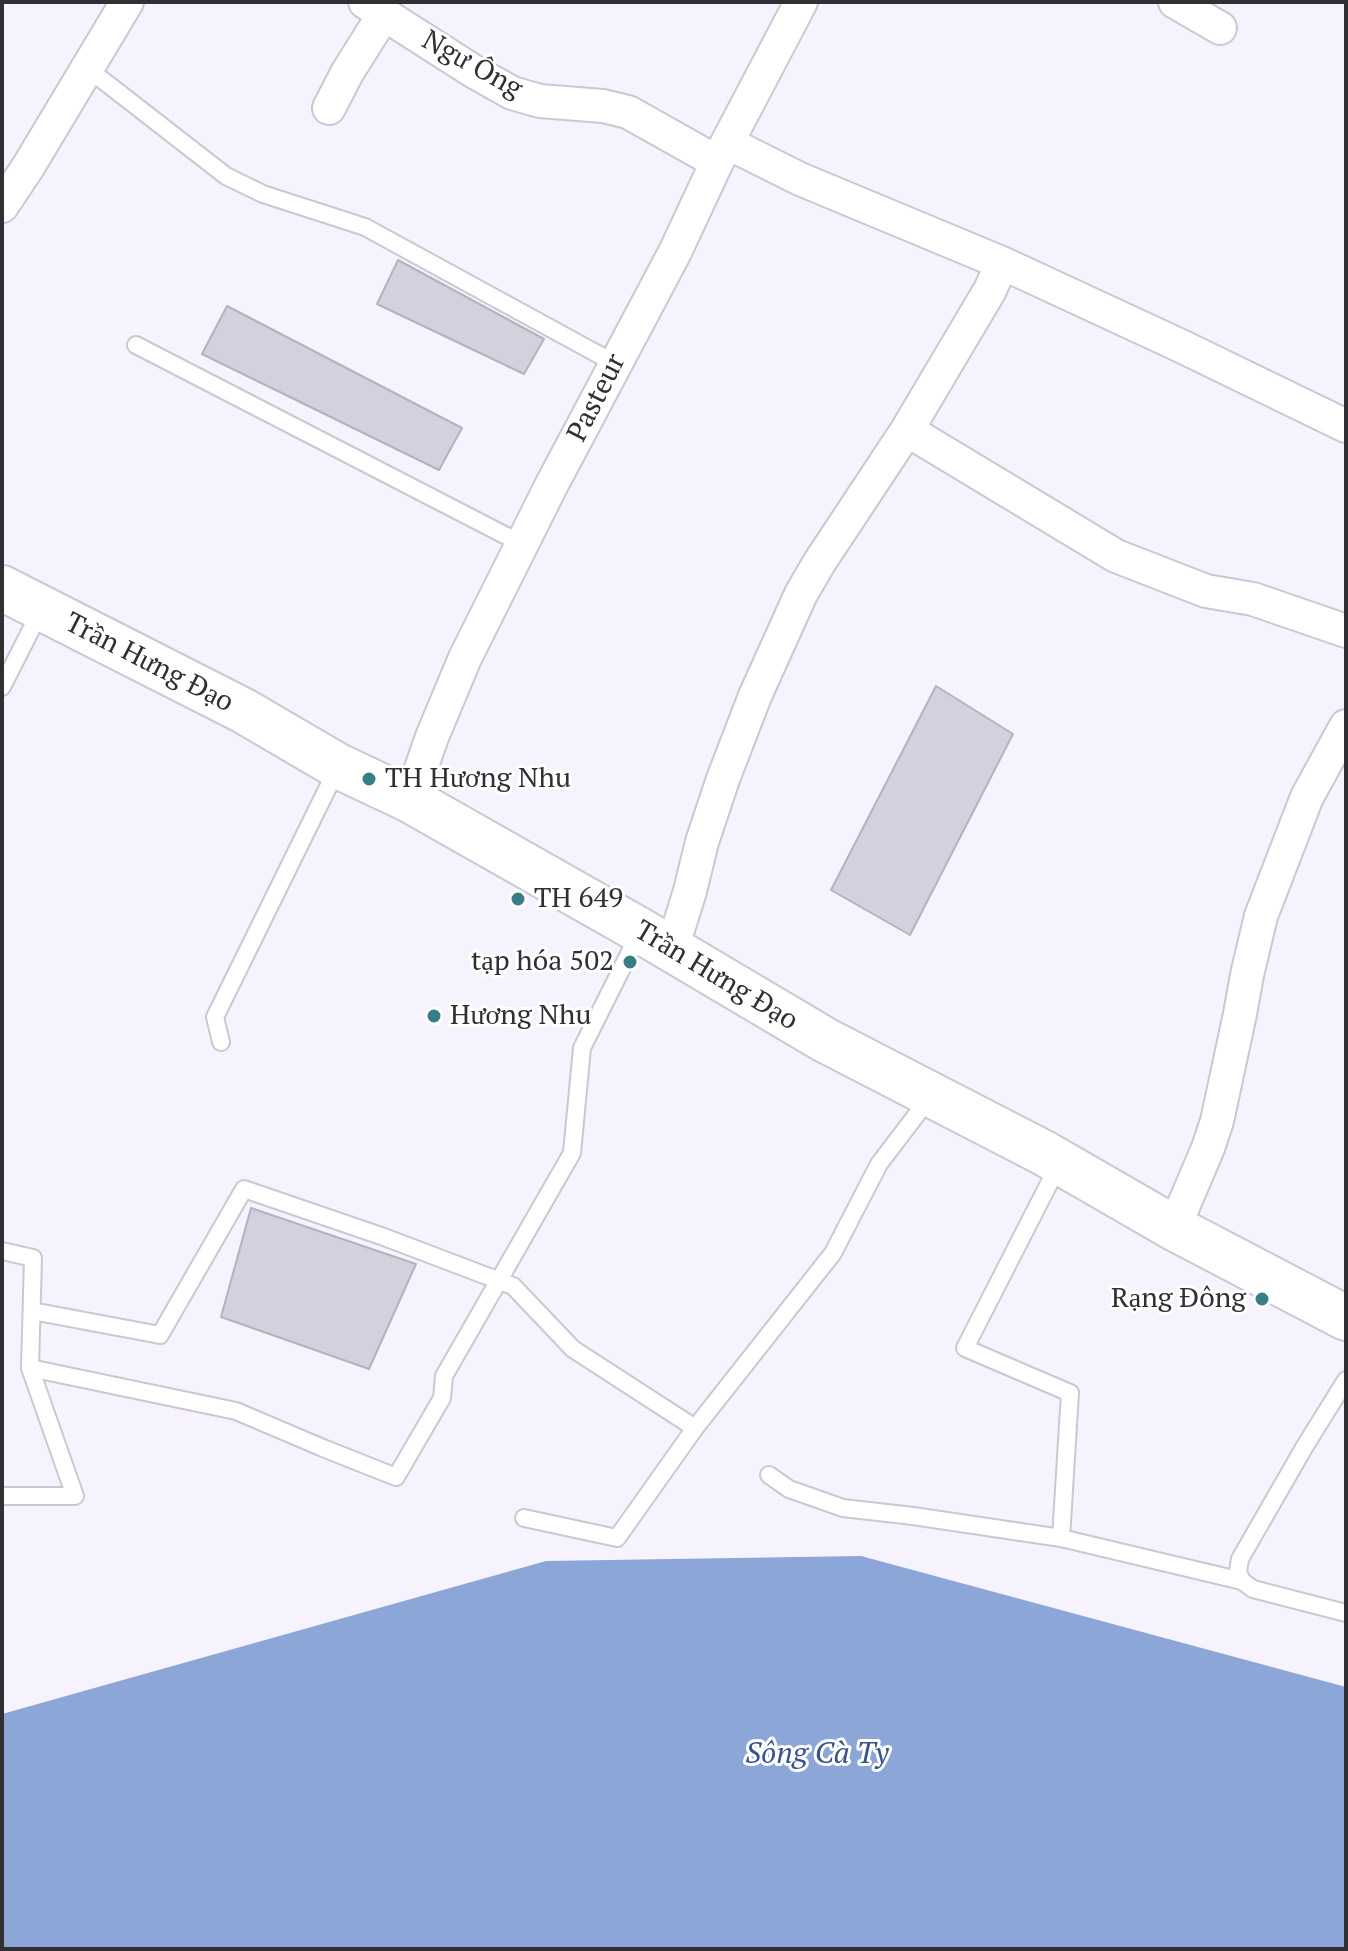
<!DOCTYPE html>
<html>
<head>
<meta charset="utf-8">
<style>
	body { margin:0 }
	#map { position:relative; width:1348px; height:1951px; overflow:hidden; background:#f7f3fe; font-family:"PT Serif",serif }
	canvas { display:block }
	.frame { position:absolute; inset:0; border:4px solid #312f34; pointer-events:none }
</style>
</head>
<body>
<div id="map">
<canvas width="1348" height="1951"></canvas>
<div class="frame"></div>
</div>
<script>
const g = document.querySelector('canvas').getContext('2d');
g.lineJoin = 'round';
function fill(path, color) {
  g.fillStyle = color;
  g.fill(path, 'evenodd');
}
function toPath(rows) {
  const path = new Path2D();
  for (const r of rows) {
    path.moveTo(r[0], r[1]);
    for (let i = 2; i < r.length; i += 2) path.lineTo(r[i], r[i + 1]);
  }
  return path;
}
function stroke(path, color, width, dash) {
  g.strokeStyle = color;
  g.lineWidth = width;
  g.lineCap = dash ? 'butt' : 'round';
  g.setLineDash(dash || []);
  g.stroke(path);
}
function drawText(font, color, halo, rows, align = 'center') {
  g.font = font + ' "PT Serif",serif';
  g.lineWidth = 6;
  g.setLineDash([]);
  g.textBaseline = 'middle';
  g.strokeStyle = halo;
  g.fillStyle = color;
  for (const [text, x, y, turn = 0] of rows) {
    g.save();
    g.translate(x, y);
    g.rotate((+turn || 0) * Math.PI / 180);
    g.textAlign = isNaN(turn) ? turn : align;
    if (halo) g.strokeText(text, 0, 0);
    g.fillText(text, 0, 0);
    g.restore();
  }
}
const water = toPath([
	[861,1556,1346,1687,1346,1949,2,1949,2,1714,546,1561]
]);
const building = toPath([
	[398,260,544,339,524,374,377,304,398,260],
	[227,306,462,428,439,470,202,354,227,306],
	[936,686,1013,734,910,935,831,890,936,686],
	[251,1208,416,1264,369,1369,221,1317,251,1208]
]);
const service = toPath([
	[87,68,226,176,263,194,365,227,614,363],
	[136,345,522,544],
	[2,687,41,610],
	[221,1042,215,1017,338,767],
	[1059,1164,965,1348,1070,1393,1061,1538,1242,1581],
	[2,1251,33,1258,30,1368,75,1496,2,1496],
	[32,1311,160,1335,244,1189,384,1237,513,1286,573,1349,695,1428],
	[30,1368,236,1411,323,1448,396,1477,442,1398,444,1376,572,1153,582,1048,640,932],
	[1346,1380,1305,1446,1240,1559,1238,1572,1242,1581,1253,1589,1346,1613],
	[769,1475,789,1489,843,1508,913,1516,1061,1538],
	[524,1518,617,1538,695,1428,833,1253,879,1164,930,1097]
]);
const minor = toPath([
	[365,2,473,71,512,93,540,101,603,106,628,112,717,162],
	[1175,2,1220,28],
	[329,108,347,73,384,14],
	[728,143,800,179,1002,263,1181,346,1346,426],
	[2,206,28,167,127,2],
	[907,430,1116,556,1206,591,1253,599,1346,631],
	[410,800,432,737,465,658,551,486,675,252,717,162,801,2],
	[672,949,690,891,702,842,723,779,755,696,801,594,819,563,907,430,990,290,1002,263],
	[1174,1228,1208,1148,1217,1121,1240,1014,1247,975,1261,916,1307,797,1346,726]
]);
const primary = toPath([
	[2,588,244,711,338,766,410,800,641,931,825,1040,1044,1153,1174,1228,1346,1318]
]);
const markers = [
	[369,779,8,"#377e87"],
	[518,899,8,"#377e87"],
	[630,962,8,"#377e87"],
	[434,1016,8,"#377e87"],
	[1262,1299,8,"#377e87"]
];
const streetNames = [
	["Ngư Ông",472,65,29],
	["Pasteur",597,398,-63],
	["Trần Hưng Đạo",149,663,27],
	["Trần Hưng Đạo",716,976,31]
];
const poiNames = [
	["TH Hương Nhu",385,779],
	["TH 649",534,899],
	["tạp hóa 502",614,962,"right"],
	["Hương Nhu",450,1016],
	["Rạng Đông",1246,1299,"right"]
];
const waterNames = [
	["Sông Cà Ty",817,1754]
];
fill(water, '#8da6d8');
fill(building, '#d1d2de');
stroke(building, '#b3b3bf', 2);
stroke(service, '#cbc7d3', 20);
stroke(minor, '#cbc7d3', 36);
stroke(primary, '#cbc7d3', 48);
stroke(service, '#fff', 16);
stroke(minor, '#fff', 32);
stroke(primary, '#fff', 44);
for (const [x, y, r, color] of markers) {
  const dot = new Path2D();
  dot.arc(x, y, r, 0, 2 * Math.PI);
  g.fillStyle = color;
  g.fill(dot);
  stroke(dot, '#fff', 3);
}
drawText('28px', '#312f34', '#fff', streetNames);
drawText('28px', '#312f34', '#fff', poiNames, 'left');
drawText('italic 30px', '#365291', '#fff', waterNames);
</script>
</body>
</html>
